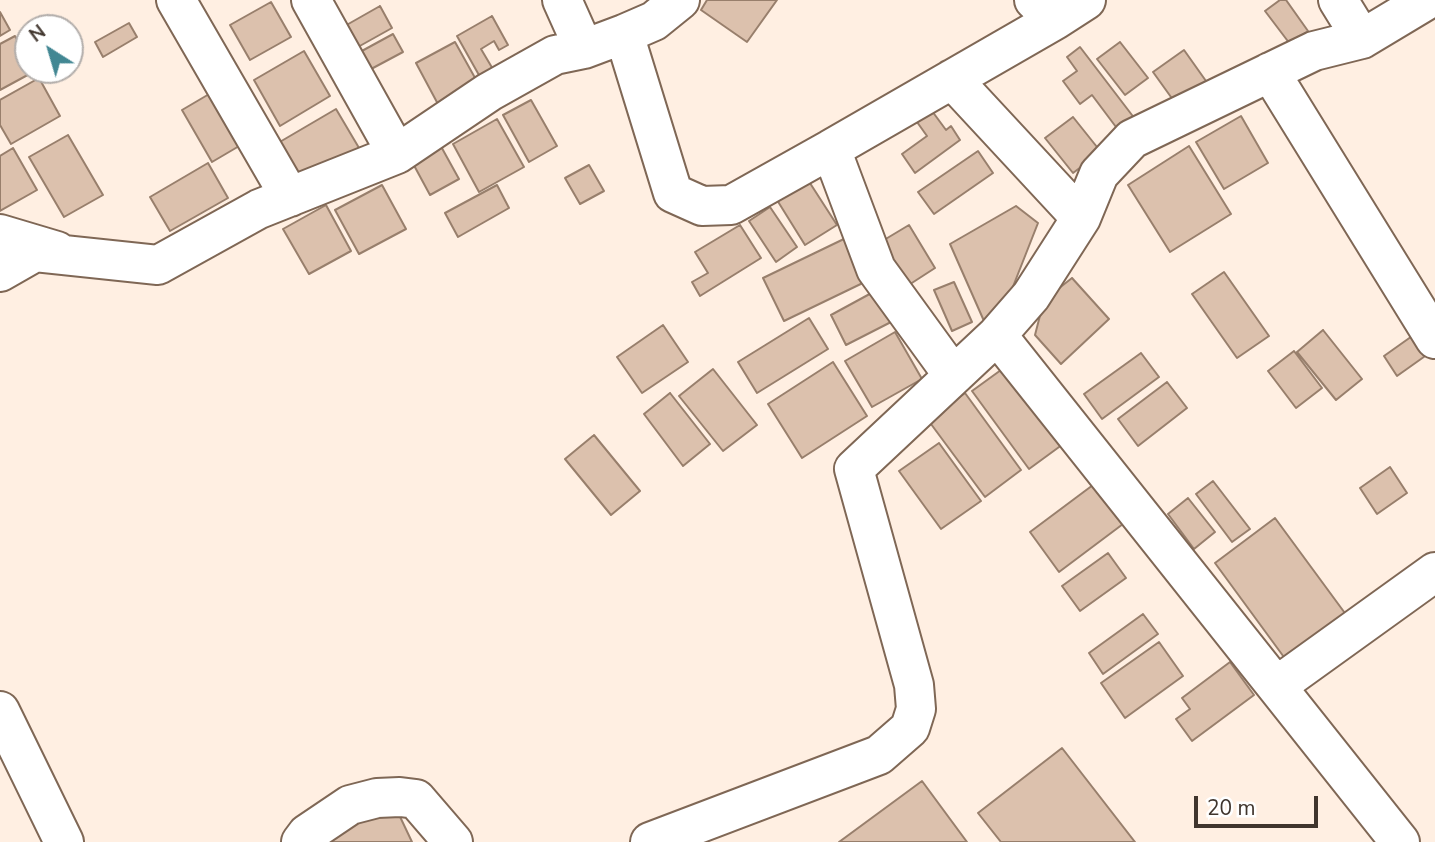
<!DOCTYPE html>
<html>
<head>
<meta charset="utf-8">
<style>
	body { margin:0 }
	#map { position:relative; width:1435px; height:842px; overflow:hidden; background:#ffefe2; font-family:"Nunito Sans",sans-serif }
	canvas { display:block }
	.north { position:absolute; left:14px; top:14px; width:70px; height:70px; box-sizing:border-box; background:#fff; border:2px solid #b3aeab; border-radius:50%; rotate:323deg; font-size:19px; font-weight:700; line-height:28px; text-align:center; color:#40352d }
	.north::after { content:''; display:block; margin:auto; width:24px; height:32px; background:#428793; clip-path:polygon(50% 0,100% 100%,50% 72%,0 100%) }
	.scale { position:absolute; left:1194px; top:796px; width:124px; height:32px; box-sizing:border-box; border:4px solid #40352d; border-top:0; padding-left:9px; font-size:21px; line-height:24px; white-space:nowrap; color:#40352d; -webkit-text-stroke:5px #fff; paint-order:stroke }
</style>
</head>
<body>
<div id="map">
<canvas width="1435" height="842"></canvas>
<div class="north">N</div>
<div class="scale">20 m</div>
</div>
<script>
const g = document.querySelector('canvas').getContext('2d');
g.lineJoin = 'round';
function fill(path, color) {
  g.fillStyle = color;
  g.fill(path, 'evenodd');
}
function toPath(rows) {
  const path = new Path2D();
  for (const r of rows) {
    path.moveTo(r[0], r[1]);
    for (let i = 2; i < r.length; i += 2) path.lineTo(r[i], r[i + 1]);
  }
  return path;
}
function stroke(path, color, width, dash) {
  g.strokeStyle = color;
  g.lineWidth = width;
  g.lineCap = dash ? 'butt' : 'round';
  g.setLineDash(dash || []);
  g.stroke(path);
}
const building = toPath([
	[707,0,777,0,747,42,701,10,707,0],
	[1280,0,1286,0,1308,31,1290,44,1265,11,1280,0],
	[271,2,291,37,250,60,230,25,271,2],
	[380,6,392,28,349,52,336,31,380,6],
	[0,12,10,30,0,36,0,12],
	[492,16,508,45,499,50,494,41,481,49,497,76,484,84,457,36,492,16],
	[129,23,137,37,103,57,95,42,129,23],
	[393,34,403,52,358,76,349,58,393,34],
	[15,36,28,59,28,70,35,71,0,90,0,44,15,36],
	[455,42,479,85,439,106,416,63,455,42],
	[1120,42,1148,78,1125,95,1097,59,1120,42],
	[1080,47,1135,119,1119,131,1092,95,1080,104,1063,81,1077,71,1067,57,1080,47],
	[1184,50,1206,81,1176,104,1153,72,1184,50],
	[304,51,330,96,280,126,254,80,304,51],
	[39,78,60,116,11,144,0,125,0,100,39,78],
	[216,90,246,142,212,162,182,110,216,90],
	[531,100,557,146,529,162,503,115,531,100],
	[336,109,362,153,303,186,278,143,336,109],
	[932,111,946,130,951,126,960,140,915,173,902,154,927,136,917,122,932,111],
	[1241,116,1268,163,1224,189,1196,142,1241,116],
	[1073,117,1101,152,1073,173,1045,138,1073,117],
	[497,119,524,167,479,192,453,144,497,119],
	[68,135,103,195,64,217,29,157,68,135],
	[438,141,459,179,430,195,410,158,438,141],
	[1189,146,1231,214,1170,252,1128,185,1189,146],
	[13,148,37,190,0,211,0,156,13,148],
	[978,151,993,173,934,214,918,192,978,151],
	[208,163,228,198,170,231,150,197,208,163],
	[589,165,604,191,580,204,565,178,589,165],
	[808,180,837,225,805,245,777,200,808,180],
	[382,185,406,229,359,254,335,210,382,185],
	[497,185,509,208,458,237,445,213,497,185],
	[326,205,351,251,309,274,283,229,326,205],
	[1016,206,1038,223,1003,312,984,321,950,244,1016,206],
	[770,207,797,247,776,262,749,221,770,207],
	[740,225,761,258,700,296,692,282,708,273,695,252,740,225],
	[909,225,935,268,901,290,874,246,909,225],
	[848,237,869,280,784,321,763,278,848,237],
	[1224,272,1269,336,1237,358,1192,294,1224,272],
	[1072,278,1109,319,1061,364,1035,335,1044,300,1072,278],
	[954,282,972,322,952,331,934,290,954,282],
	[877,290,893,321,846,345,831,315,877,290],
	[809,318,828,349,757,393,738,362,809,318],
	[663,325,688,362,642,393,617,357,663,325],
	[1323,330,1362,379,1336,400,1297,352,1323,330],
	[895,332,922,379,872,407,845,361,895,332],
	[1415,334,1428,354,1397,376,1384,356,1415,334],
	[1294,351,1322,388,1296,408,1268,371,1294,351],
	[1141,353,1159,377,1102,419,1084,394,1141,353],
	[833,362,867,416,802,458,768,404,833,362],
	[1012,362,1070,439,1029,469,972,391,1012,362],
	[713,369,757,425,723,451,679,396,713,369],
	[1167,382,1187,408,1138,446,1118,419,1167,382],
	[670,393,710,444,683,466,644,414,670,393],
	[965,393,1021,470,985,497,928,420,965,393],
	[594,435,640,491,611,515,565,459,594,435],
	[939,443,981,501,941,529,899,471,939,443],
	[1390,467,1407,493,1377,514,1360,488,1390,467],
	[1101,479,1131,518,1059,572,1030,532,1101,479],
	[1213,481,1250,529,1232,542,1196,494,1213,481],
	[1188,498,1215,532,1194,549,1168,514,1188,498],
	[1275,518,1350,620,1289,664,1215,563,1275,518],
	[1108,553,1126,578,1080,611,1062,586,1108,553],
	[1143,614,1158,634,1103,674,1089,653,1143,614],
	[1159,642,1183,676,1125,718,1101,683,1159,642],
	[1230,662,1254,695,1192,741,1176,719,1190,709,1182,698,1230,662],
	[1062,748,1135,842,1001,842,978,813,1062,748],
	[922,781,967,842,839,842,922,781],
	[394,804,412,842,311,842,394,804]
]);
const minor = toPath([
	[176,0,290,197],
	[311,0,397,154,489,92,555,55,584,49,624,34,654,21,680,0],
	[562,0,584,49],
	[1034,0,1055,20,1086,0],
	[1338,0,1362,39],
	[624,34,673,193,702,206,731,205,831,149],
	[1270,72,1435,339],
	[952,79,1081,218],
	[0,234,57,251],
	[0,272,35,252,158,265,259,209,397,154],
	[997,335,1400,842],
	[953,375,876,269,831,149,1055,20],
	[1278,685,1435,572],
	[0,711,64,842],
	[301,842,307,834,350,805,377,798,400,797,416,799,453,842],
	[650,842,879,755,910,728,916,709,914,685,854,469,997,335,1031,296,1081,218,1099,174,1132,139,1314,51,1362,39,1427,0]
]);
fill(building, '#dcc1ad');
stroke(building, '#987f6c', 2);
stroke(minor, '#7f6755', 42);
stroke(minor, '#fff', 38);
</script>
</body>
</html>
